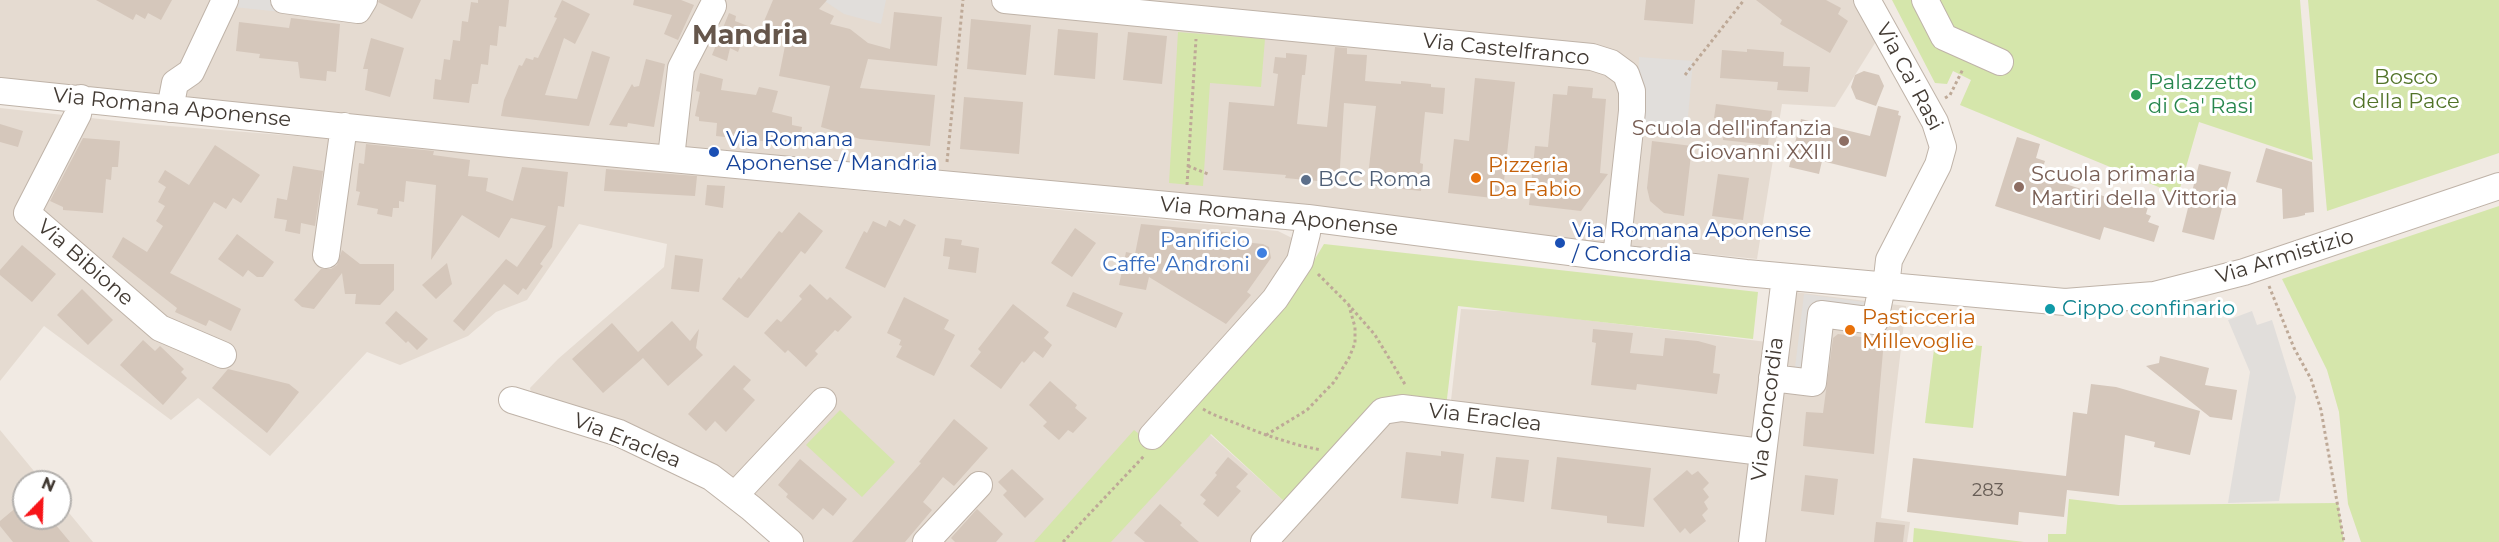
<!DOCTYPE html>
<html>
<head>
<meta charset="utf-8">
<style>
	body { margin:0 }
	#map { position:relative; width:2499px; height:542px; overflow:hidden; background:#f1eae3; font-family:Montserrat,sans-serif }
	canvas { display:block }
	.north { position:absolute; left:12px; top:470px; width:60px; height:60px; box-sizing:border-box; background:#fff; border:2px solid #b3b0ad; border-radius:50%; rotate:23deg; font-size:16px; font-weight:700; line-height:24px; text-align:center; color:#423a33 }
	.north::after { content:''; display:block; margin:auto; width:21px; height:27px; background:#f71418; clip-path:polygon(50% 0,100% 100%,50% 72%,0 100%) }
</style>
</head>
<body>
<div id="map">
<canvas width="2499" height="542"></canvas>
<div class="north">N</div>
</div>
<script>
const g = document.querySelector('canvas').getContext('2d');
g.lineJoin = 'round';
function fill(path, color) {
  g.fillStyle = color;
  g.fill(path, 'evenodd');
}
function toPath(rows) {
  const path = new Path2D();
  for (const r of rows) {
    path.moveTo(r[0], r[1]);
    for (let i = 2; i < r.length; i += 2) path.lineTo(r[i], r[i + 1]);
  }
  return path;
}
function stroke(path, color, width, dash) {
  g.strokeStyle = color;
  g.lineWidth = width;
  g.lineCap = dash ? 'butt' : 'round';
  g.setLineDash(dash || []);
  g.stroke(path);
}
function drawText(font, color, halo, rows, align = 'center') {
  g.font = font + ' Montserrat,sans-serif';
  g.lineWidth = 6;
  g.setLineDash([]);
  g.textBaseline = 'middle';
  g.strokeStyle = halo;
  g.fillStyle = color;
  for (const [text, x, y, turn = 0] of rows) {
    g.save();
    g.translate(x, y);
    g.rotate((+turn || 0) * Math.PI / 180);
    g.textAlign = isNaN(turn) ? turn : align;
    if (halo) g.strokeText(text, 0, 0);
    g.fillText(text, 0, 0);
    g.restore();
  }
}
const residential = toPath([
	[0,0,1863,0,1880,35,1835,107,1782,104,1757,259,0,81],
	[0,108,145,124,358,141,566,162,598,162,769,182,1278,231,1294,239,1286,273,1174,402,1296,512,1385,418,1449,419,1461,309,1519,312,1767,342,1786,291,1906,306,1881,518,1910,522,1907,542,776,542,728,499,636,450,537,419,530,388,558,359,664,267,667,244,579,224,527,300,496,312,468,336,400,365,367,352,270,456,198,398,171,420,44,326,0,381],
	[0,430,43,482,24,482,24,518,60,518,60,502,93,542,0,542]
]);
const green = toPath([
	[1892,0,2300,0,2313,160,2199,122,2178,195,1960,105,1971,80,1953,71,1947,84,1935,83],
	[2308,0,2499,0,2499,153,2327,211],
	[1178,32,1265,39,1261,87,1210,83,1203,186,1169,183],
	[2499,206,2499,542,2361,542,2348,504,2339,412,2327,370,2282,279],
	[1324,244,1758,292,1753,339,1458,306,1446,407,1399,401,1287,504,1211,434,1111,542,1034,542,1134,430,1157,448,1198,405,1264,328,1310,267],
	[1935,341,1982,346,1973,428,1925,423],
	[840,410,895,462,862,497,806,445],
	[2069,499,2119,505,2338,503,2344,542,2048,542,2048,534,2066,534],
	[1914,528,2024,542,1913,542]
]);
const parking = toPath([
	[227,0,373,0,361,20,223,6],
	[823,0,886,0,881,24,844,14],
	[1639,57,1693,61,1686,139,1637,134],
	[1804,294,1886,305,1882,335,1830,328,1793,384],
	[2252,311,2257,325,2272,320,2296,397,2279,501,2228,503,2250,372,2228,320]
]);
const building = toPath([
	[96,0,172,0,161,20,148,13,145,19,136,14,133,20],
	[379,0,421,0,412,19,378,2],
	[478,0,509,0,506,27,499,26,497,46,490,45,488,65,481,64,478,84,472,84,469,103,433,99,435,79,441,80,444,59,450,60,453,40,460,41,462,21,468,22,471,2,478,3],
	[562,0,590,14,575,44,564,38,545,95,577,99,592,51,610,57,589,126,501,116,504,100,519,65,522,66,526,58,533,60,534,57,538,58,557,18,554,17],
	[634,0,681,0,694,5,678,40,664,34,672,15,633,5],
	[773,0,827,0,819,9,834,16,830,24,850,29,868,43,890,49,894,12,942,17,937,66,868,59,860,88,935,95,930,146,860,139,821,127,830,86,779,76,787,36,762,26],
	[1646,0,1695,0,1693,24,1644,20],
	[1756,0,1826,0,1841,8,1838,14,1848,21,1830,53,1780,24,1782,20],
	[729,13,736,16,735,21,748,26,738,52,730,48,727,61,712,55],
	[291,18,340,24,336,72,327,71,326,81,300,78,298,62,259,58,260,54,236,51,239,22,289,28],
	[971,19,1031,25,1026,75,967,69],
	[1058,29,1098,33,1095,79,1054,75],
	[1128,32,1167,36,1162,84,1123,80],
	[371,38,404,48,390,97,365,90,368,69,363,69],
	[1335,47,1347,48,1347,54,1367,55,1365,81,1401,84,1401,81,1431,84,1431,87,1445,88,1443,114,1425,112,1420,163,1423,164,1421,191,1367,185,1376,106,1344,103,1339,183,1285,178,1286,175,1223,170,1229,102,1274,106,1278,74,1273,73,1275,57,1286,58,1286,53,1307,55,1305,75,1302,75,1297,124,1327,127],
	[1747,49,1784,52,1783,66,1810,67,1808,92,1777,90,1778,82,1720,78,1722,50,1747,52],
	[646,59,665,64,654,127,628,123,627,127,609,125,632,84,634,87,639,86],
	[1864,71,1879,75,1884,86,1876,106,1856,99,1851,87,1855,75],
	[700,73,723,79,721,90,756,95,759,87,778,91,772,112,792,117,792,125,802,127,799,145,716,136,717,123,699,121,699,117,695,116,700,92,696,91],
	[1475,78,1515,82,1502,199,1448,193,1454,139,1469,141],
	[1568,86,1593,88,1592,98,1606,99,1600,173,1608,174,1581,211,1529,205,1535,146,1548,147,1553,94,1567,95],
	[964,97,1023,102,1019,154,960,149],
	[1716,104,1772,111,1768,145,1723,140,1725,123,1721,123,1722,119,1714,118],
	[1878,106,1899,111,1898,115,1901,116,1886,177,1822,161,1819,174,1789,167,1801,119,1870,136],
	[0,124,23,131,18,147,0,142],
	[2017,137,2040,144,2036,158,2045,161,2040,176,2132,205,2133,202,2148,207,2146,214,2151,216,2148,222,2159,226,2154,242,2104,227,2100,240,1995,206],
	[83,138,120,141,118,167,112,167,111,180,106,179,103,213,63,210,63,207,50,201],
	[1652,141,1692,146,1684,216,1664,213,1650,201,1647,188],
	[366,144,434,151,433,155,470,160,468,176,488,178,486,191,513,201,522,167,568,172,564,207,558,206,552,247,540,264,543,266,526,290,523,288,518,295,504,284,464,331,453,321,506,259,517,267,546,226,511,218,499,238,462,215,431,260,436,185,406,181,404,202,399,201,399,208,393,208,392,217,377,214,378,209,357,205,360,192,356,191,359,163,364,164],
	[215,145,260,175,241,203,233,198,226,209,214,202,170,273,241,309,231,331,209,320,206,326,175,312,177,308,112,257,123,237,147,252,163,226,156,221,165,206,158,202,166,187,158,182,165,170,189,185],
	[2266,148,2312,162,2314,212,2305,213,2305,215,2297,217,2283,219,2282,189,2256,182],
	[2199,164,2231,172,2214,240,2182,232],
	[293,166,323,171,315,226,301,223,300,234,285,231,287,220,274,218,277,198,287,200],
	[606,169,697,176,695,196,604,191],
	[1718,174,1749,178,1743,220,1712,216],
	[707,185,725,186,723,208,705,205],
	[799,212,823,231,805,254,801,251,748,318,745,317,722,299,739,277,741,279,779,231,782,233],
	[904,219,916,225,885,288,845,268,864,231,867,233,873,221,886,227,889,220,900,226],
	[1141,224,1235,233,1232,241,1263,244,1269,247,1271,258,1247,292,1251,295,1226,324,1149,277,1146,290,1119,285,1126,252,1135,254],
	[1075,228,1096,243,1072,277,1051,263],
	[237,234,274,262,263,277,257,277,248,270,243,277,218,259],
	[945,238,962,240,961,245,979,248,976,273,948,269,950,257,943,256],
	[22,245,56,274,32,302,0,275,0,270],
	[342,250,360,264,394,264,394,290,380,305,355,304,356,294,345,294,342,273,314,309,302,307,294,300,321,269,331,269,337,265],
	[675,255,703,259,699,292,671,289],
	[447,263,452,284,436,299,422,285],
	[810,284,827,300,830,297,852,317,838,332,835,330,815,351,818,354,806,367,788,350,785,353,764,333,777,319,781,322,802,299,799,296],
	[82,289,113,320,88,345,57,315],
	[1073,292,1123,313,1116,328,1066,306],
	[904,297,949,320,944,329,955,335,934,376,896,357,902,346,899,345,901,340,887,333],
	[1013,304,1049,332,1044,338,1052,345,1043,358,1034,351,1024,363,1022,361,1001,389,970,366,981,352,978,349],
	[396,311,428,339,417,350,408,341,406,343,385,323],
	[672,321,690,341,699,329,696,348,703,355,668,386,643,358,603,393,572,359,612,323,638,352],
	[1593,329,1633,333,1630,353,1663,356,1665,338,1698,341,1716,346,1713,373,1720,374,1717,394,1637,384,1636,390,1591,385,1596,343,1592,342],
	[1838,334,1884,340,1874,454,1803,446,1806,412,1823,413,1833,338],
	[143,340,155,351,160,346,184,369,181,372,187,378,163,405,120,365],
	[2160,356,2209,368,2205,385,2237,390,2232,420,2210,417,2146,366,2159,363],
	[734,365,751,380,743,389,755,400,726,432,715,421,706,431,688,414],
	[228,369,289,384,299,392,267,433,212,388],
	[1050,381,1077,405,1075,408,1087,418,1073,433,1068,430,1059,440,1043,426,1047,422,1029,405],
	[2091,384,2116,387,2200,411,2190,455,2154,447,2155,442,2125,435,2119,496,2067,490,2064,517,2019,512,2018,525,1907,512,1913,458,2066,476,2073,412,2087,414],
	[954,419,988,448,954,486,943,477,923,502,932,510,905,542,852,542,921,463,919,462],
	[1441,451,1464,454,1458,504,1401,498,1406,452,1441,456],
	[1228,457,1248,474,1236,487,1241,491,1218,517,1203,504,1206,500,1200,495,1217,475,1215,473],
	[1496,457,1529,460,1524,502,1491,498],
	[1557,457,1651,468,1644,527,1607,523,1607,516,1551,509],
	[800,459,847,499,833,516,823,508,813,520,786,497,788,494,778,485],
	[1012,469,1044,499,1025,518,1003,495,1007,491,998,482],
	[1687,470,1692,475,1698,471,1709,483,1703,489,1709,497,1704,502,1708,509,1702,515,1706,521,1690,534,1685,528,1680,533,1653,499],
	[1805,475,1838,479,1834,515,1801,511],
	[24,501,24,518,50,518,70,542,13,542,0,526,0,521],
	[1160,504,1182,523,1180,525,1199,542,1145,542,1134,533],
	[977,509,1003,534,996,542,955,542,951,538],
	[1876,522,1905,525,1903,542,1874,542]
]);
const path = toPath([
	[1685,75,1744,0],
	[1945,98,1950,95,1963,69],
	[947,162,963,0],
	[1188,166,1208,174],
	[1187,185,1196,39],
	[1318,274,1348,304,1375,335,1406,386],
	[2269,286,2294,348,2311,379,2321,410,2344,542],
	[1203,409,1212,414,1266,435,1298,445,1321,450],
	[1266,435,1307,410,1334,382,1349,358,1355,343,1355,327,1349,306],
	[1063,542,1144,456]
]);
const minor = toPath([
	[284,0,358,10,364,0],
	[1005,0,1592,57,1611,63,1626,74,1632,91,1632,111,1616,258],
	[1867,0,1935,122,1943,147,1938,165,1889,260,1886,287],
	[1925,0,1944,37,2000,62],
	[0,91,510,144,1308,218,1616,258,1746,273,2065,302,2154,295,2244,272,2499,186],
	[81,98,78,114,27,213,160,328,223,355],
	[170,109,175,83,191,72,225,0],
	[671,158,681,68,713,6],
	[326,255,344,126],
	[1772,378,1813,383,1821,314,1875,321,1882,286],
	[512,400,619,433,711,477,751,508,790,542],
	[1152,436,1275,299,1300,261,1307,233,1308,218],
	[735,495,823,401],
	[926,542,979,485],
	[1264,542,1383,411,1402,408,1762,452],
	[1752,542,1785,277]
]);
const markers = [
	[2136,95,6,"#2e9e5b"],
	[1844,141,6,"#8d6e63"],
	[714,152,6,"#1a4fb4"],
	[1476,178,6,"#e8710a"],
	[1306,180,6,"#5c6f8a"],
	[2019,187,6,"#8d6e63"],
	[1560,243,6,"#1a4fb4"],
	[1262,253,6,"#3f7fe0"],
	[2050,309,6,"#0f9aa8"],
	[1850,330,6,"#e8710a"]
];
const numberNames = [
	["283",1988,491]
];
const streetNames = [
	["Via Castelfranco",1506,50,6],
	["Via Ca' Rasi",1909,77,62],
	["Via Romana Aponense",172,108,6],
	["Via Romana Aponense",1279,217,6],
	["Via Armistizio",2285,257,-17],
	["Via Bibione",85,263,41],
	["Via Concordia",1768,409,-83],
	["Via Eraclea",1485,418,7],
	["Via Eraclea",627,441,22]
];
const parkNames = [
	["Bosco",2406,78],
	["della Pace",2406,102]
];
const leisureNames = [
	["Palazzetto",2148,83],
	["di Ca' Rasi",2148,107]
];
const educationNames = [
	["Scuola dell'infanzia",1832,129],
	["Giovanni XXIII",1832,153],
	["Scuola primaria",2031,175,"left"],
	["Martiri della Vittoria",2031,199,"left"]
];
const transitNames = [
	["Via Romana",726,140],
	["Aponense / Mandria",726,164],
	["Via Romana Aponense",1572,231],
	["/ Concordia",1572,255]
];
const foodNames = [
	["Pizzeria",1488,166],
	["Da Fabio",1488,190],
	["Pasticceria",1862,318],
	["Millevoglie",1862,342]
];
const serviceNames = [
	["BCC Roma",1318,180]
];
const shopNames = [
	["Panificio",1250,241],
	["Caffe' Androni",1250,265]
];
const cultureNames = [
	["Cippo confinario",2062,309]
];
const districtNames = [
	["Mandria",750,36]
];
fill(residential, '#e5dbd1');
fill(green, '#d5e6ab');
fill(parking, '#e1dedb');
fill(building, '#d5c7bb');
stroke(minor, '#bfb3a8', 28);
stroke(path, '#bea997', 3, [3, 3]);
stroke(minor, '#fff', 26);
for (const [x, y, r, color] of markers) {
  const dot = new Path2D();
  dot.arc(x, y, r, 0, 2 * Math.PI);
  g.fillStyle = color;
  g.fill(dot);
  stroke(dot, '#fff', 2);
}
drawText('18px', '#675d55', null, numberNames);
drawText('21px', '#423a33', '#fff', streetNames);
drawText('21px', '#517328', '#fff', parkNames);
drawText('21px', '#27864d', '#fff', leisureNames, 'left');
drawText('21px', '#785e54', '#fff', educationNames, 'right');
drawText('21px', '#164399', '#fff', transitNames, 'left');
drawText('21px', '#c56008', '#fff', foodNames, 'left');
drawText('21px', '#4e5e75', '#fff', serviceNames, 'left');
drawText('21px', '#366cbe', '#fff', shopNames, 'right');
drawText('21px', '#0d838f', '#fff', cultureNames, 'left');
drawText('bold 27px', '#65564b', '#fff', districtNames);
</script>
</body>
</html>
